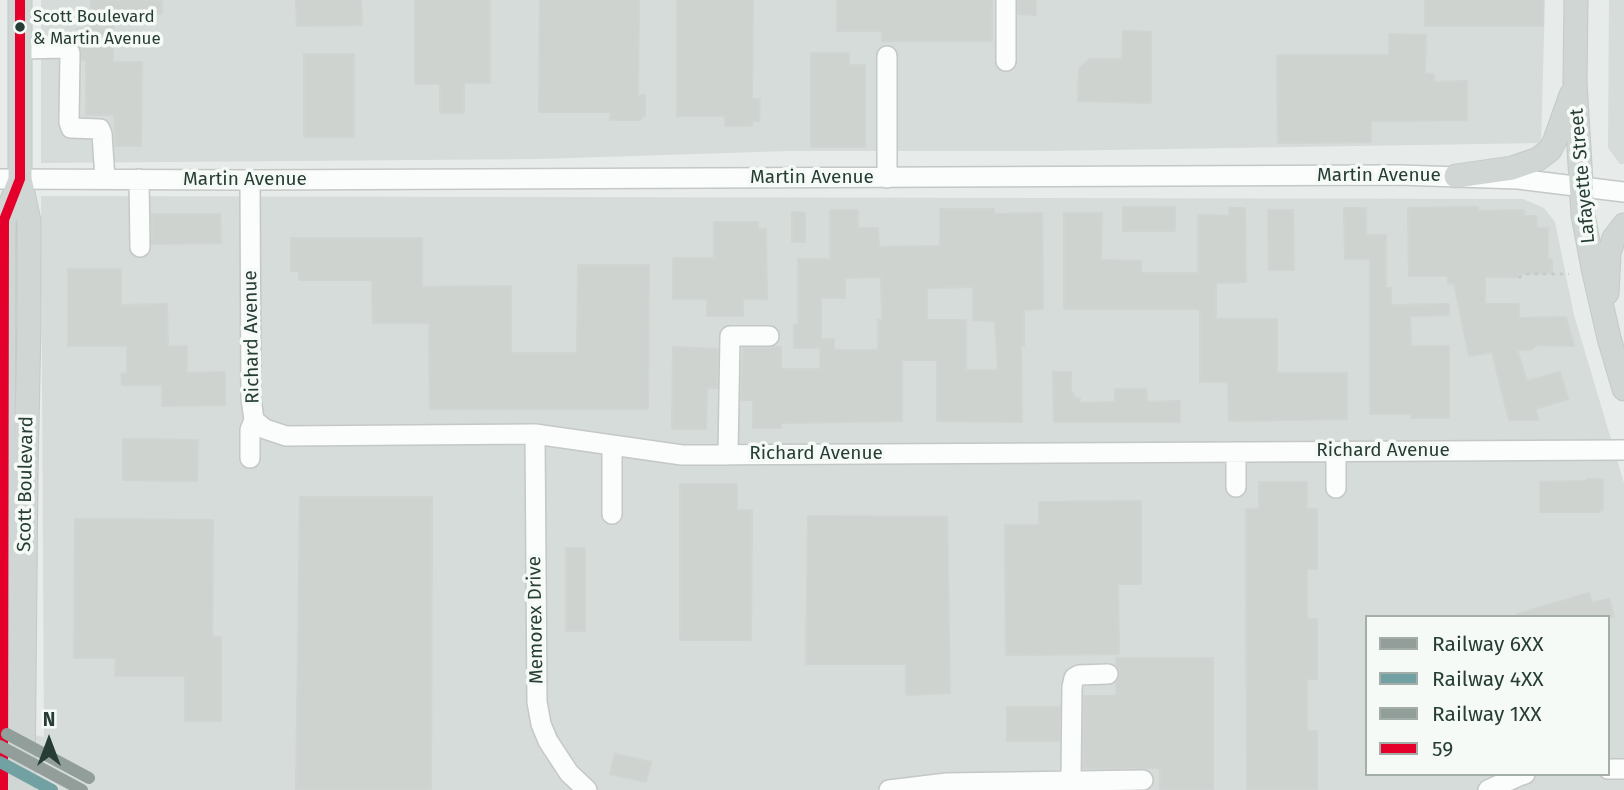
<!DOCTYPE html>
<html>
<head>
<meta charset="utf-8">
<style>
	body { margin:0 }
	#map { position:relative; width:1624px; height:790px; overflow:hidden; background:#e7ebe9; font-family:"Fira Sans",sans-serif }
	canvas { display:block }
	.legend { position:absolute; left:1365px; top:615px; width:245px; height:161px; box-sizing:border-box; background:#f6faf7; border:2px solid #a3aea9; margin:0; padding:9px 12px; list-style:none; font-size:21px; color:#263d35 }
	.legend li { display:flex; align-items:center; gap:14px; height:35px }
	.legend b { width:35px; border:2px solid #a3aea9 }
	.north { position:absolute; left:14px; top:706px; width:70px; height:70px; -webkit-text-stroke:5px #f6faf7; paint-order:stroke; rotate:0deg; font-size:19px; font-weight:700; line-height:28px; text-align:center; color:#263d35 }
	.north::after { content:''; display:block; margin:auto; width:24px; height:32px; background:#263d35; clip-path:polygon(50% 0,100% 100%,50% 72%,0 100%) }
</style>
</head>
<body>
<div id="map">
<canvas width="1624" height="790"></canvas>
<ul class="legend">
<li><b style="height:9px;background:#939d9a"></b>Railway 6XX</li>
<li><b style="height:9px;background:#71a1a2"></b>Railway 4XX</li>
<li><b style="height:9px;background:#929e9a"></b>Railway 1XX</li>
<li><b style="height:9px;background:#e4002b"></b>59</li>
</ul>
<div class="north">N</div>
</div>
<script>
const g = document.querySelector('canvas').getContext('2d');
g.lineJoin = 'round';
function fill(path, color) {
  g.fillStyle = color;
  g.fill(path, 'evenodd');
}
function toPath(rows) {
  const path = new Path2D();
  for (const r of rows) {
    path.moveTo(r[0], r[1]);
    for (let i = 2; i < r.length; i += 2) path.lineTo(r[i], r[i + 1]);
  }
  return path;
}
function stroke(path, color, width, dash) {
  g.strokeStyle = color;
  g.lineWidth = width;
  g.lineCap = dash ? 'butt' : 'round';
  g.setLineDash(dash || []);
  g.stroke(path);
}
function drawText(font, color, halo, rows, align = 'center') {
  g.font = font + ' "Fira Sans",sans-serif';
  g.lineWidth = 7;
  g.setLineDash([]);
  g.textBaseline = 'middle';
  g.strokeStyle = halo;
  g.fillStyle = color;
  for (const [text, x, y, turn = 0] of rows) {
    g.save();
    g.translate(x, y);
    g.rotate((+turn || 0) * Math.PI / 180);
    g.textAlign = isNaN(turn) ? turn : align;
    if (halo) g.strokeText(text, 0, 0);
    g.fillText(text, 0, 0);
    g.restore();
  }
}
const built = toPath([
	[41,0,1545,0,1541,143,1044,151,788,151,539,159,41,163],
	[1609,0,1624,0,1624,164,1620,164,1608,148],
	[41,196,1523,199,1544,208,1555,222,1574,315,1624,483,1624,790,0,790,0,727,44,737],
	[1367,617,1608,617,1608,774,1367,774]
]);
const building = toPath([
	[91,0,162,0,162,14,113,14,113,62,142,62,141,146,115,146,114,115,86,115,86,60,82,60,81,49,77,43,77,29,91,29,91,0],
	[296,0,361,0,362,25,297,26,296,0],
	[415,0,490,0,490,83,464,83,464,113,440,113,440,84,415,84,415,0],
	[540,0,639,0,638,95,645,95,645,116,642,116,641,120,610,120,611,112,539,112,540,0],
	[677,0,753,0,752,99,760,99,759,121,752,121,752,126,725,126,725,116,677,116,677,0],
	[837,0,992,0,992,41,882,41,882,31,837,31,837,0],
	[1018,0,1036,0,1036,15,1018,14,1018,0],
	[1425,0,1543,0,1543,26,1425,26,1425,0],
	[1123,31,1151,32,1151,103,1078,101,1079,69,1090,59,1122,59,1123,31],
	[1389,34,1426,35,1425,74,1434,74,1434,82,1467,81,1467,120,1371,121,1371,142,1278,143,1277,55,1389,55,1389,34],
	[811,53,849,53,849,65,865,65,865,147,811,147,811,53],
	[304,54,354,54,354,137,304,137,304,54],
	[1123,207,1175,207,1175,231,1123,231,1123,207],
	[1478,207,1478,211,1524,210,1524,216,1536,216,1537,228,1548,228,1548,259,1552,259,1552,273,1519,274,1519,277,1485,277,1485,304,1519,304,1519,318,1566,317,1574,346,1536,345,1531,350,1517,350,1527,381,1560,372,1568,399,1535,409,1539,420,1509,420,1492,352,1469,356,1454,283,1448,284,1448,276,1409,276,1408,208,1478,207],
	[1229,208,1245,208,1246,282,1216,283,1216,319,1277,319,1277,373,1347,373,1347,419,1229,421,1228,382,1200,382,1200,309,1064,309,1064,213,1102,213,1101,260,1141,261,1141,273,1198,273,1198,215,1229,216,1229,208],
	[1344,208,1366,208,1366,235,1386,235,1386,288,1391,288,1391,305,1449,304,1449,315,1410,316,1411,346,1449,346,1449,418,1411,418,1411,414,1370,414,1370,259,1345,259,1344,208],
	[940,209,994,209,994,214,1042,213,1043,309,1024,310,1024,346,1021,346,1022,422,937,421,937,360,902,360,902,421,781,423,781,428,753,428,753,400,741,400,743,348,781,347,781,369,820,369,820,348,794,348,794,325,798,325,798,259,830,259,830,210,858,210,858,228,878,228,879,247,940,246,940,209],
	[881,277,882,320,878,320,878,350,834,350,834,339,821,339,821,298,845,298,845,278,881,277],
	[973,287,973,320,995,321,998,370,966,370,966,320,927,320,927,288,973,287],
	[1268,210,1293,210,1294,270,1269,270,1268,210],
	[792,212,805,213,805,242,792,242,792,212],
	[152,214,220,214,221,243,152,244,152,214],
	[714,222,758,222,758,229,766,229,767,299,743,299,743,316,707,316,707,299,673,299,673,258,714,258,714,222],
	[291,238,422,238,422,287,511,286,511,353,577,353,578,265,649,265,648,409,430,409,429,323,373,323,372,280,299,280,299,271,291,271,291,238],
	[68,269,121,269,121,305,167,304,168,347,187,346,187,373,225,372,225,405,162,406,162,385,122,385,121,374,127,373,127,346,68,346,68,269],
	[673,347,718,349,717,388,707,388,706,429,672,429,673,347],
	[1053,372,1071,372,1071,393,1074,393,1074,398,1080,398,1080,403,1115,402,1115,389,1146,389,1147,402,1180,401,1180,422,1054,422,1053,372],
	[123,439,198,440,197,481,123,480,123,439],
	[1587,479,1603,479,1603,509,1601,509,1601,512,1540,512,1540,482,1587,481,1587,479],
	[1259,482,1307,482,1307,509,1317,509,1317,569,1307,569,1307,619,1317,619,1317,679,1307,679,1307,731,1317,731,1317,789,1247,789,1246,509,1259,509,1259,482],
	[680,484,737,484,737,510,752,510,751,640,680,640,680,484],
	[300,497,432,497,431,790,296,790,300,497],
	[1141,501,1141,584,1118,584,1119,654,1006,655,1005,525,1039,525,1039,502,1141,501],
	[808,516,947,517,950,693,906,695,906,664,806,664,808,516],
	[75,519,213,520,212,637,221,637,221,721,185,721,185,676,115,676,116,658,74,658,75,519],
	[566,548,585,548,585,631,566,631,566,548],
	[1589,593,1592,603,1609,599,1614,617,1517,617,1517,614,1589,593],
	[1116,658,1213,658,1213,790,1160,790,1160,768,1083,768,1084,696,1116,696,1116,683,1120,674,1119,668,1116,665,1116,658],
	[1007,707,1060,707,1059,741,1007,741,1007,707],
	[615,754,651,762,646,782,610,774,615,754]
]);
const path = toPath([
	[1519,278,1523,274,1569,274]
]);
const minor = toPath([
	[1006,0,1006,61],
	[20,49,65,48,70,53,69,122,71,128,100,129,102,134,105,179],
	[887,56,887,178],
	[0,179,250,180,1399,175,1518,179,1624,192],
	[139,179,140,247],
	[250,180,251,398,254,420,265,429,286,436,535,434,682,455,1624,450],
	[535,434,537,702,541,724,548,741,569,773,587,790],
	[612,445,612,514],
	[728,455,730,336,769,336],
	[250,458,250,430,254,420],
	[1236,487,1236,452],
	[1336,488,1336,452],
	[1608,769,1624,769],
	[1071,781,1072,687,1074,678,1079,675,1108,674],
	[889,790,947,783,1143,780],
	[1488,790,1519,776,1525,774]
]);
const major = toPath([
	[20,0,20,179,29,221,29,325,26,475,23,790],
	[1576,0,1575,82,1583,215,1593,268,1609,338,1624,389],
	[1456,176,1512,168,1538,159,1550,150,1555,140,1571,95],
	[1607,293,1609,253,1614,238,1624,225],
	[3,790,4,220,20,180]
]);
const bus1 = toPath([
	[3,790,4,220,20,179,20,0]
]);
const rail1 = toPath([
	[0,746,82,790]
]);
const rail2 = toPath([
	[0,762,52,790]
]);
const rail3 = toPath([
	[7,734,89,778]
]);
const markers = [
	[20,27,6,"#263d35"]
];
const busNames = [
	["Scott Boulevard",33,17],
	["& Martin Avenue",33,39]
];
const streetNames = [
	["Martin Avenue",1379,176],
	["Lafayette Street",1583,176,-95],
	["Martin Avenue",812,178],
	["Martin Avenue",245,180],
	["Richard Avenue",252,337,-91],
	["Richard Avenue",1383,451],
	["Richard Avenue",816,454],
	["Scott Boulevard",26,484,-89],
	["Memorex Drive",536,620,-91]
];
fill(built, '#d5dcd9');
fill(building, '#ced3d0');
stroke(building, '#d0d4d2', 2);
stroke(minor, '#c4c8c6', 22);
stroke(major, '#c3cac7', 25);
stroke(path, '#c2cbc7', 2.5, [3.5, 5]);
stroke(minor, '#fbfcfc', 19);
stroke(major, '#cfd6d3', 23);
stroke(bus1, '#e4002b', 10);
stroke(rail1, '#939d9a', 12);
stroke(rail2, '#71a1a2', 12);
stroke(rail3, '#929e9a', 12);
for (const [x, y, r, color] of markers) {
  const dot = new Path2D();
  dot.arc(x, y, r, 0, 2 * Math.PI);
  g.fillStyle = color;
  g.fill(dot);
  stroke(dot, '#f6faf7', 2.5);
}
drawText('17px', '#263d35', '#f6faf7', busNames, 'left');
drawText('19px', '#263d35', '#f6faf7', streetNames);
</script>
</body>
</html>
